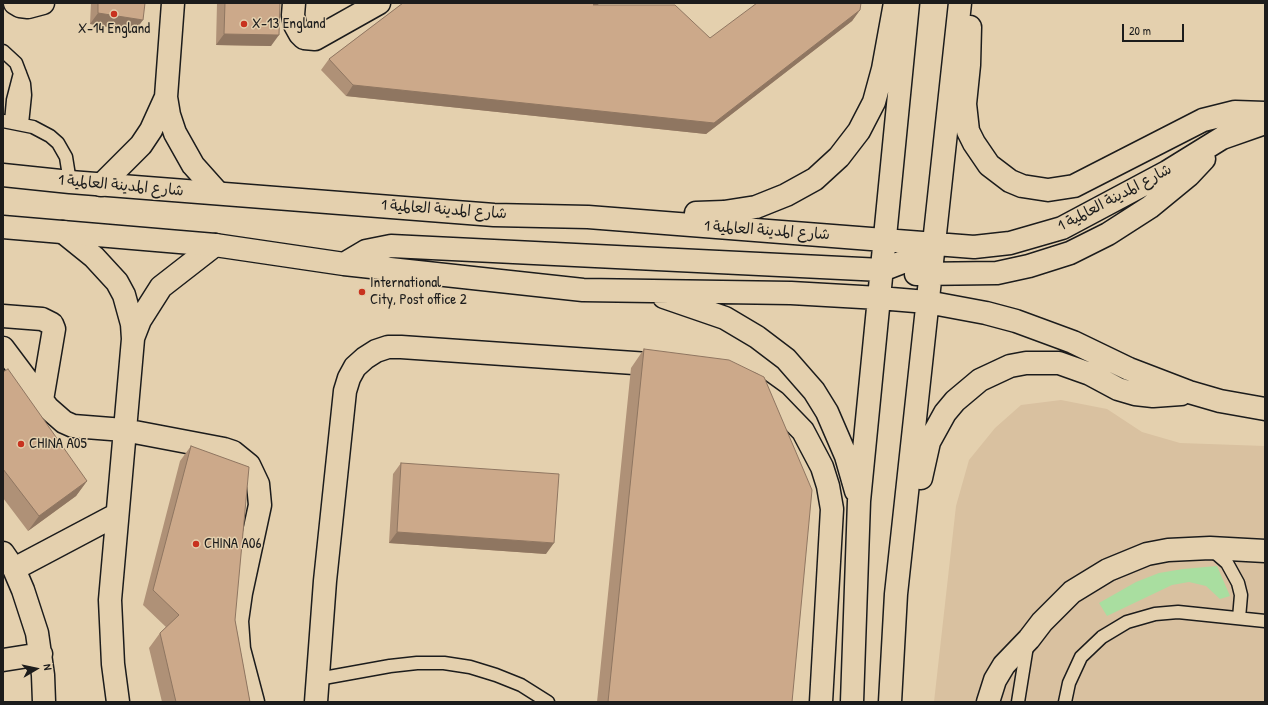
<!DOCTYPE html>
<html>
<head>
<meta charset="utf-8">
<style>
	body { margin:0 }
	#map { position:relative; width:1268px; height:705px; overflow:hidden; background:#e4d0ae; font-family:"Patrick Hand",sans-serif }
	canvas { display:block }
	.frame { position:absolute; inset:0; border:4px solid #1c1c1c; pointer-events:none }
	.north { position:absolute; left:16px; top:649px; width:40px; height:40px; -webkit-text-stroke:3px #e4d0ae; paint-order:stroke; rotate:81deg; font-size:11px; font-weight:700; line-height:16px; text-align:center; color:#1c1c1c }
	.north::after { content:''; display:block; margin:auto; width:14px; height:18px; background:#1c1c1c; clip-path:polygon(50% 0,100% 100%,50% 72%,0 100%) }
	.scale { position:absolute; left:1122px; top:24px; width:62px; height:18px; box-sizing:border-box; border:2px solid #1c1c1c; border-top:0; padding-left:5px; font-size:12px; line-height:14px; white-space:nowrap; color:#1c1c1c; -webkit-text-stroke:3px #e4d0ae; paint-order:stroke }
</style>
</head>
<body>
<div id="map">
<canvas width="1268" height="705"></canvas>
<div class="frame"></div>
<div class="north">N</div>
<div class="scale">20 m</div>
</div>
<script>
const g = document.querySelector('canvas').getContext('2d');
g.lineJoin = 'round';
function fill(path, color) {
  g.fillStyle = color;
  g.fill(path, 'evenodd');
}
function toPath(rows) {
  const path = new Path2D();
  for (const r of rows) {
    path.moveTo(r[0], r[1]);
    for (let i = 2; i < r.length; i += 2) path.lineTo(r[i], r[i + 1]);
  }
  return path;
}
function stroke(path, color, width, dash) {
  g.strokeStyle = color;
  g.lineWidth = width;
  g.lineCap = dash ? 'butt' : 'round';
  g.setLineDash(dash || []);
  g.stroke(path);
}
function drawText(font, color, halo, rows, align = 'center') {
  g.font = font + ' "Patrick Hand","Playpen Sans Arabic",sans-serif';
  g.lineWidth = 3;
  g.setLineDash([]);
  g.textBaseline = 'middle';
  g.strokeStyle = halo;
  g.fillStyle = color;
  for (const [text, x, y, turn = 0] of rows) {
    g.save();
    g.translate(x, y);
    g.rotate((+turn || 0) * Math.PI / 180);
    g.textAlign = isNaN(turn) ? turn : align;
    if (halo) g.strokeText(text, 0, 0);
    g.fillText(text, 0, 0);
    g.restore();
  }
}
const built = toPath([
	[1061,400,1107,409,1142,432,1180,443,1265,446,1265,702,934,702,956,506,969,460,995,428,1021,405]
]);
const green = toPath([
	[1217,566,1230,596,1220,599,1206,586,1189,582,1172,585,1107,616,1099,603,1136,582,1159,573,1183,569]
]);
const service = toPath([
	[3,51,16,63,24,84,25,95,22,124],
	[3,121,33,127,50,136,58,143,66,157,70,182],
	[11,122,13,100,20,73],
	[1212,550,1227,563,1238,583,1241,595,1239,618],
	[318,679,390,666,417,663,444,663,470,667,496,675,521,685,548,702],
	[1018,702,1027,646],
	[1065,702,1069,683,1081,657,1102,637,1127,622,1155,614,1178,612,1265,621]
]);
const minor = toPath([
	[15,3,20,6,28,7,43,3],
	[173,3,166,97,169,115,175,133,193,165,218,193],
	[294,3,293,15,295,25,300,34,304,38,315,39,379,3],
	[101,185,141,145,151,130,166,97],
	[63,232,94,257,117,282,124,295,132,324,133,339,110,600,113,664,118,702],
	[3,316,42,319,52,324,54,329,42,400],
	[133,338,140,320,161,287,215,245],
	[3,348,48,408,64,422,73,426,124,430,224,449,233,452,249,465,258,484,260,505,241,593,237,621,239,649,253,702],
	[750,384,775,402,803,431,822,467,828,486,832,509,821,702],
	[3,553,14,569,23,590,37,633,43,675,44,702],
	[14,569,116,515],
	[3,660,41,654],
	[316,702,325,581,345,391,349,378,355,367,365,358,376,351,388,347,401,347,663,365],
	[988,702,995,680,1004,665,1029,639,1042,622,1072,592,1108,570,1147,554,1168,550,1210,548,1265,551]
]);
const tertiary = toPath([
	[970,27,969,65,965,104,968,131,974,143,989,165,1010,181,1022,186,1048,190,1074,186,1203,120,1235,112,1265,113],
	[3,175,70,182,494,215,588,217,974,247,1010,243,1062,228,1167,172,1222,138,1265,123],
	[696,213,724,212,756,207,786,195,815,179,839,157,859,131,874,102,883,69,895,3],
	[3,227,215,245,344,264,583,290,791,293,879,298,927,302,986,313,1016,321,1073,342,1129,369,1189,392,1220,401,1265,409],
	[344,264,366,251,391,246,882,270,913,258,933,244],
	[916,274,997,273,1029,266,1070,253,1108,234,1150,207,1189,175,1204,159],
	[664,297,725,318,757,337,786,359,814,391,827,412,846,456,856,491],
	[921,478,929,442,945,413,955,401,980,380,1010,366,1026,363,1059,363,1090,374,1118,389,1135,394,1153,396,1181,394],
	[852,702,859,501,908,3],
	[890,702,896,594,960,3]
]);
const wall = toPath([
	[91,3,145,3,135,31,90,24],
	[217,3,280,3,271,46,216,45],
	[403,3,600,3,597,5,710,38,860,10,852,21,706,134,346,96,321,70,329,59],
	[644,349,792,702,597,702,631,368],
	[3,372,87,481,76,496,28,531,3,498],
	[191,446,235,620,250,702,162,702,149,648,160,633,166,627,143,605,180,461],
	[401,463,546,554,389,543,393,474]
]);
const shadedWall = toPath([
	[595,3,600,3,585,16,593,5],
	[860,10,852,21,706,134,346,96,353,85,714,123],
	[98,13,143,20,135,31,90,24],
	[224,34,279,35,271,46,216,45],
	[87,481,76,496,28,531,39,516],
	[397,532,554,543,546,554,389,543]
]);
const building = toPath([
	[98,3,145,3,143,20,98,13,98,3],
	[225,3,280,3,279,35,224,34,225,3],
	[403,3,595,3,593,5,675,5,710,38,757,3,861,3,860,10,714,123,353,85,329,59,403,3],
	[644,349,729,360,764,377,812,490,792,702,608,702,644,349],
	[8,369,87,481,39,516,3,469,3,372,8,369],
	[191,446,249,467,235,620,250,702,176,702,160,633,179,615,153,590,191,446],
	[401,463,559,474,554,543,397,532,401,463]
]);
const markers = [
	[114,14,4,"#c8321e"],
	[244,24,4,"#c8321e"],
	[362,292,4,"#c8321e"],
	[21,444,4,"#c8321e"],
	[196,544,4,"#c8321e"]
];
const poiNames = [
	["X-13 England",252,24],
	["X-14 England",114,29,"center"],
	["International",370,283],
	["City, Post office 2",370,300],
	["CHINA A05",29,444],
	["CHINA A06",204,544]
];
const streetNames = [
	["شارع المدينة العالمية 1",121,186,5],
	["شارع المدينة العالمية 1",1115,198,-28],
	["شارع المدينة العالمية 1",444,210,4],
	["شارع المدينة العالمية 1",767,231,4]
];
fill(built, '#d9c1a0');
fill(green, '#a9dea0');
stroke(service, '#1c1c1c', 15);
stroke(minor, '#1c1c1c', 25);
stroke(tertiary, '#1c1c1c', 25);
stroke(service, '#e4d0ae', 12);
stroke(minor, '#e4d0ae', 22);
stroke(tertiary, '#e4d0ae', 22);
fill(wall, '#af9177');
fill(shadedWall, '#8f7661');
fill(building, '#cca98a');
stroke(building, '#8f7661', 1);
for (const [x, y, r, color] of markers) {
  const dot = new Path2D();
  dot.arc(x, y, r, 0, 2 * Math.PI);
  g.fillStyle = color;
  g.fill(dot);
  stroke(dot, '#e4d0ae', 1.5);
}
drawText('15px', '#1c1c1c', '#e4d0ae', poiNames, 'left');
drawText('15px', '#1c1c1c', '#e4d0ae', streetNames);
</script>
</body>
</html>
